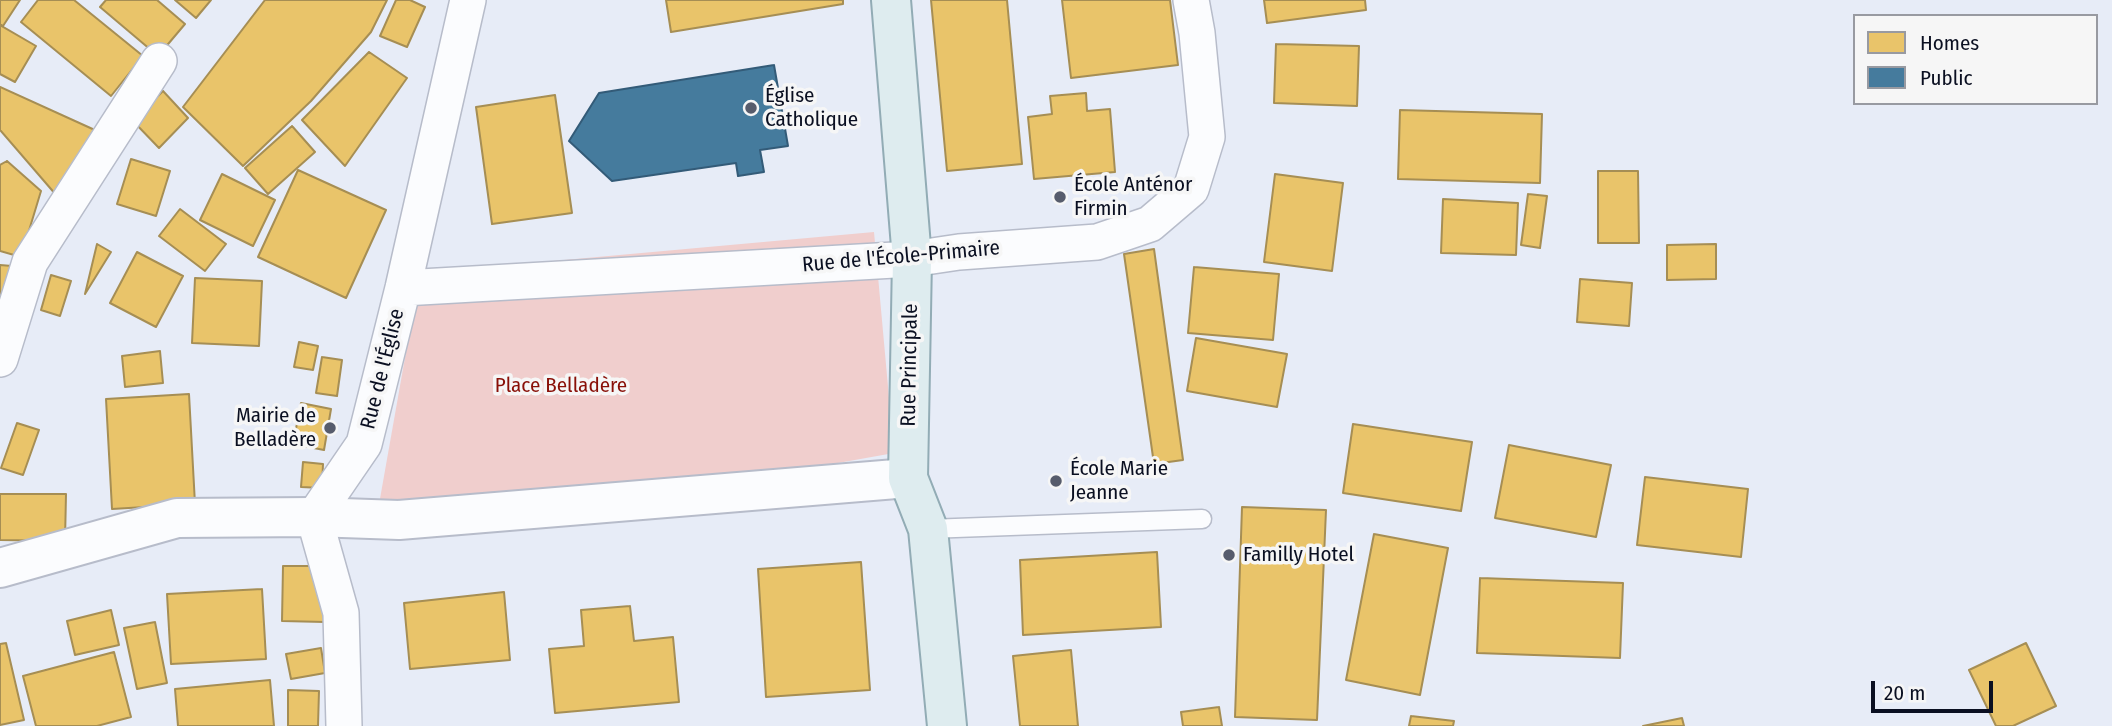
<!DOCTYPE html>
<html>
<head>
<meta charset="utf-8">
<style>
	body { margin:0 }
	#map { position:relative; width:2112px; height:726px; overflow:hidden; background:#e7ecf7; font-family:"Fira Sans Condensed",sans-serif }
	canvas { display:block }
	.legend { position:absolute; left:1853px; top:14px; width:245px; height:91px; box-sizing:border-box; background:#f6f6f6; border:2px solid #989aa1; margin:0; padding:9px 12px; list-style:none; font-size:21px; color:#0a0f21 }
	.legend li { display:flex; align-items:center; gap:14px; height:35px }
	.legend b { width:35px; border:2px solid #989aa1 }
	.scale { position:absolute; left:1871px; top:681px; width:122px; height:32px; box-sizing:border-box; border:4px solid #0a0f21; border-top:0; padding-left:9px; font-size:21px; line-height:24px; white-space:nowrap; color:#0a0f21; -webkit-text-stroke:5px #f6f6f6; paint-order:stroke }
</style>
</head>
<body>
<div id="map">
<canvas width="2112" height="726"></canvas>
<ul class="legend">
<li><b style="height:19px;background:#e9c46a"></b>Homes</li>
<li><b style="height:19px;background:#457b9d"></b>Public</li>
</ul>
<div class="scale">20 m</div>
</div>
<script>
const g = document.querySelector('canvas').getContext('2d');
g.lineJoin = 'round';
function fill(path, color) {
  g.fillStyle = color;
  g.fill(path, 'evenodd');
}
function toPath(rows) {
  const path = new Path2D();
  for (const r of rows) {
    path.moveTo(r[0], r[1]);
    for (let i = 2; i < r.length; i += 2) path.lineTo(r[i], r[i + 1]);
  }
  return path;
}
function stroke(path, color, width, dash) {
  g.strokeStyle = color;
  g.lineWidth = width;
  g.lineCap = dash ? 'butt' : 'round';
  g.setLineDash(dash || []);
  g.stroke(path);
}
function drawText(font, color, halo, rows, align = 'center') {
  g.font = font + ' "Fira Sans Condensed",sans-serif';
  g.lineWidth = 7;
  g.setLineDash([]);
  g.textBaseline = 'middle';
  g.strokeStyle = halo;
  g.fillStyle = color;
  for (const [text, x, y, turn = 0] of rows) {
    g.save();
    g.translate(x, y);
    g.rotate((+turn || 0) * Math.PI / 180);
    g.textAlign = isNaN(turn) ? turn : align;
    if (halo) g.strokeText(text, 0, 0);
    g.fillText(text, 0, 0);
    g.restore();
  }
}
const green = toPath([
	[874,232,894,453,569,511,378,510,420,273]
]);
const homes = toPath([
	[0,0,20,0,3,26,0,24,0,0],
	[38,0,74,0,143,56,111,96,21,22,38,0],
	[106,0,157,0,185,24,158,56,100,7,106,0],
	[175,0,211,0,196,18,175,0],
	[265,0,387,0,371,32,311,101,243,166,183,107,265,0],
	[396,0,410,0,425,7,407,47,380,36,396,0],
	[666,0,843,0,843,4,671,32,666,0],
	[931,0,1007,0,1022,164,947,171,931,0],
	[1062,0,1170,0,1178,65,1071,78,1062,0],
	[1264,0,1365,0,1366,10,1267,23,1264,0],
	[0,25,36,46,15,82,0,74,0,25],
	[1276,44,1359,46,1357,106,1274,103,1276,44],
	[369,52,407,78,345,166,302,120,369,52],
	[0,87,97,131,57,196,0,130,0,87],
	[163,91,188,118,159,148,133,121,163,91],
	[1086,93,1087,111,1110,109,1115,172,1034,179,1028,117,1052,114,1050,96,1086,93],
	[555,95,572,213,492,224,476,107,555,95],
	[1400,110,1542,114,1540,183,1398,179,1400,110],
	[292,126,315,152,268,194,245,168,292,126],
	[131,159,170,171,156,216,117,204,131,159],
	[7,161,41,191,21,257,0,251,0,165,7,161],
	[298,170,386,210,346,298,258,257,298,170],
	[1598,171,1638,171,1639,243,1598,243,1598,171],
	[222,174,275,200,253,246,200,220,222,174],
	[1275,174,1343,183,1332,271,1264,262,1275,174],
	[1528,194,1547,196,1540,248,1521,245,1528,194],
	[1443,199,1518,203,1516,255,1441,253,1443,199],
	[180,209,226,244,205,271,159,236,180,209],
	[97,244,111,252,85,294,97,244],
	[1716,244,1716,279,1667,280,1667,245,1716,244],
	[1154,249,1183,460,1154,464,1124,254,1154,249],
	[137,252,183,276,156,327,110,303,137,252],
	[0,265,12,266,0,310,0,265],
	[1194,267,1279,274,1273,340,1188,333,1194,267],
	[51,275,71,281,60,316,41,310,51,275],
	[195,278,262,281,259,346,192,343,195,278],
	[1580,279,1632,283,1629,326,1577,322,1580,279],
	[1196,338,1287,354,1277,407,1187,391,1196,338],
	[299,342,318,346,313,370,294,367,299,342],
	[160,351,163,383,125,387,122,356,160,351],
	[322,357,342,360,337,396,316,393,322,357],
	[189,394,195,504,112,509,106,399,189,394],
	[301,403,331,409,324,450,293,444,301,403],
	[17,423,39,430,23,475,1,468,17,423],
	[1353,424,1472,442,1461,511,1343,493,1353,424],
	[1509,445,1611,465,1596,537,1495,518,1509,445],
	[303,462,323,464,322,488,301,487,303,462],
	[1645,477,1748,489,1741,557,1637,545,1645,477],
	[0,494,66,494,65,541,0,540,0,494],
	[1242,507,1326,510,1317,720,1235,717,1242,507],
	[1374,534,1448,548,1420,695,1346,680,1374,534],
	[1157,552,1161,627,1023,635,1020,560,1157,552],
	[861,562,870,690,766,697,758,569,861,562],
	[283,566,326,566,325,622,282,621,283,566],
	[1480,578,1623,583,1620,658,1477,653,1480,578],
	[262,589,266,659,171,664,167,594,262,589],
	[504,592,510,660,410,669,404,603,504,592],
	[630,606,634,641,673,637,679,702,555,713,549,649,584,646,581,610,630,606],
	[111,610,119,645,75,655,67,621,111,610],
	[155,622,167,683,137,689,124,628,155,622],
	[6,643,24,720,0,725,0,644,6,643],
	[2026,643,2056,706,2013,726,1996,726,1969,670,2026,643],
	[321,648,325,673,291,679,286,654,321,648],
	[1071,650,1078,726,1020,726,1013,656,1071,650],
	[114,652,131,717,97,726,36,726,23,676,114,652],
	[270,680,274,726,178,726,175,689,270,680],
	[288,690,319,691,318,726,288,726,288,690],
	[1219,707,1222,726,1183,726,1181,712,1219,707],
	[1411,716,1454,721,1453,726,1409,726,1411,716],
	[1682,718,1684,726,1643,726,1682,718]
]);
const public = toPath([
	[774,65,788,146,760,150,764,172,738,176,736,163,612,181,569,141,599,93,774,65]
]);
const service = toPath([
	[928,529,1202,519]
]);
const minor = toPath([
	[403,288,912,259,959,252,1097,242,1150,224,1191,189,1207,137,1197,33,1191,0],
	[0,359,30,262,159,61],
	[344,726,341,613,314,517,364,444,403,288,468,0]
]);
const tertiary = toPath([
	[0,568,177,518,314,517,399,520,908,478]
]);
const primary = toPath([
	[891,0,912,259,908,478,928,529,947,726]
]);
const markers = [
	[751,108,7,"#575c6c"],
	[1060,197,7,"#575c6c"],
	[330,428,7,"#575c6c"],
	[1056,481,7,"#575c6c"],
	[1229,555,7,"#575c6c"]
];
const poiNames = [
	["Église",765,96],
	["Catholique",765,120],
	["École Anténor",1074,185],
	["Firmin",1074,209],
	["Mairie de",316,416,"right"],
	["Belladère",316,440,"right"],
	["École Marie",1070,469],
	["Jeanne",1070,493],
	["Familly Hotel",1243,555]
];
const streetNames = [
	["Rue de l'École-Primaire",901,257,-5],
	["Rue Principale",910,365,-89],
	["Rue de l'Église",383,369,-76]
];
const parkNames = [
	["Place Belladère",561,386]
];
fill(green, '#f0cecd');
fill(homes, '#e9c46a');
stroke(homes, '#a68e54', 2);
fill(public, '#457b9d');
stroke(public, '#335b78', 2);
stroke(service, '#b7bcca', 21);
stroke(minor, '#b7bcca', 38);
stroke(tertiary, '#b7bcca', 42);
stroke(primary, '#92acb5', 42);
stroke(service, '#fbfcfe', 18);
stroke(minor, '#fbfcfe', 35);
stroke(tertiary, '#fbfcfe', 38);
stroke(primary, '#deecef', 38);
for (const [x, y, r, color] of markers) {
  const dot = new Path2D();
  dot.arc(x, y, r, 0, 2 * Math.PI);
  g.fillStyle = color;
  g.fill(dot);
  stroke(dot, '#f6f6f6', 2.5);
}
drawText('21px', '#0a0f21', '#f6f6f6', poiNames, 'left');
drawText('21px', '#0a0f21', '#f6f6f6', streetNames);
drawText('21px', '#891008', '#f6f6f6', parkNames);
</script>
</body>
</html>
